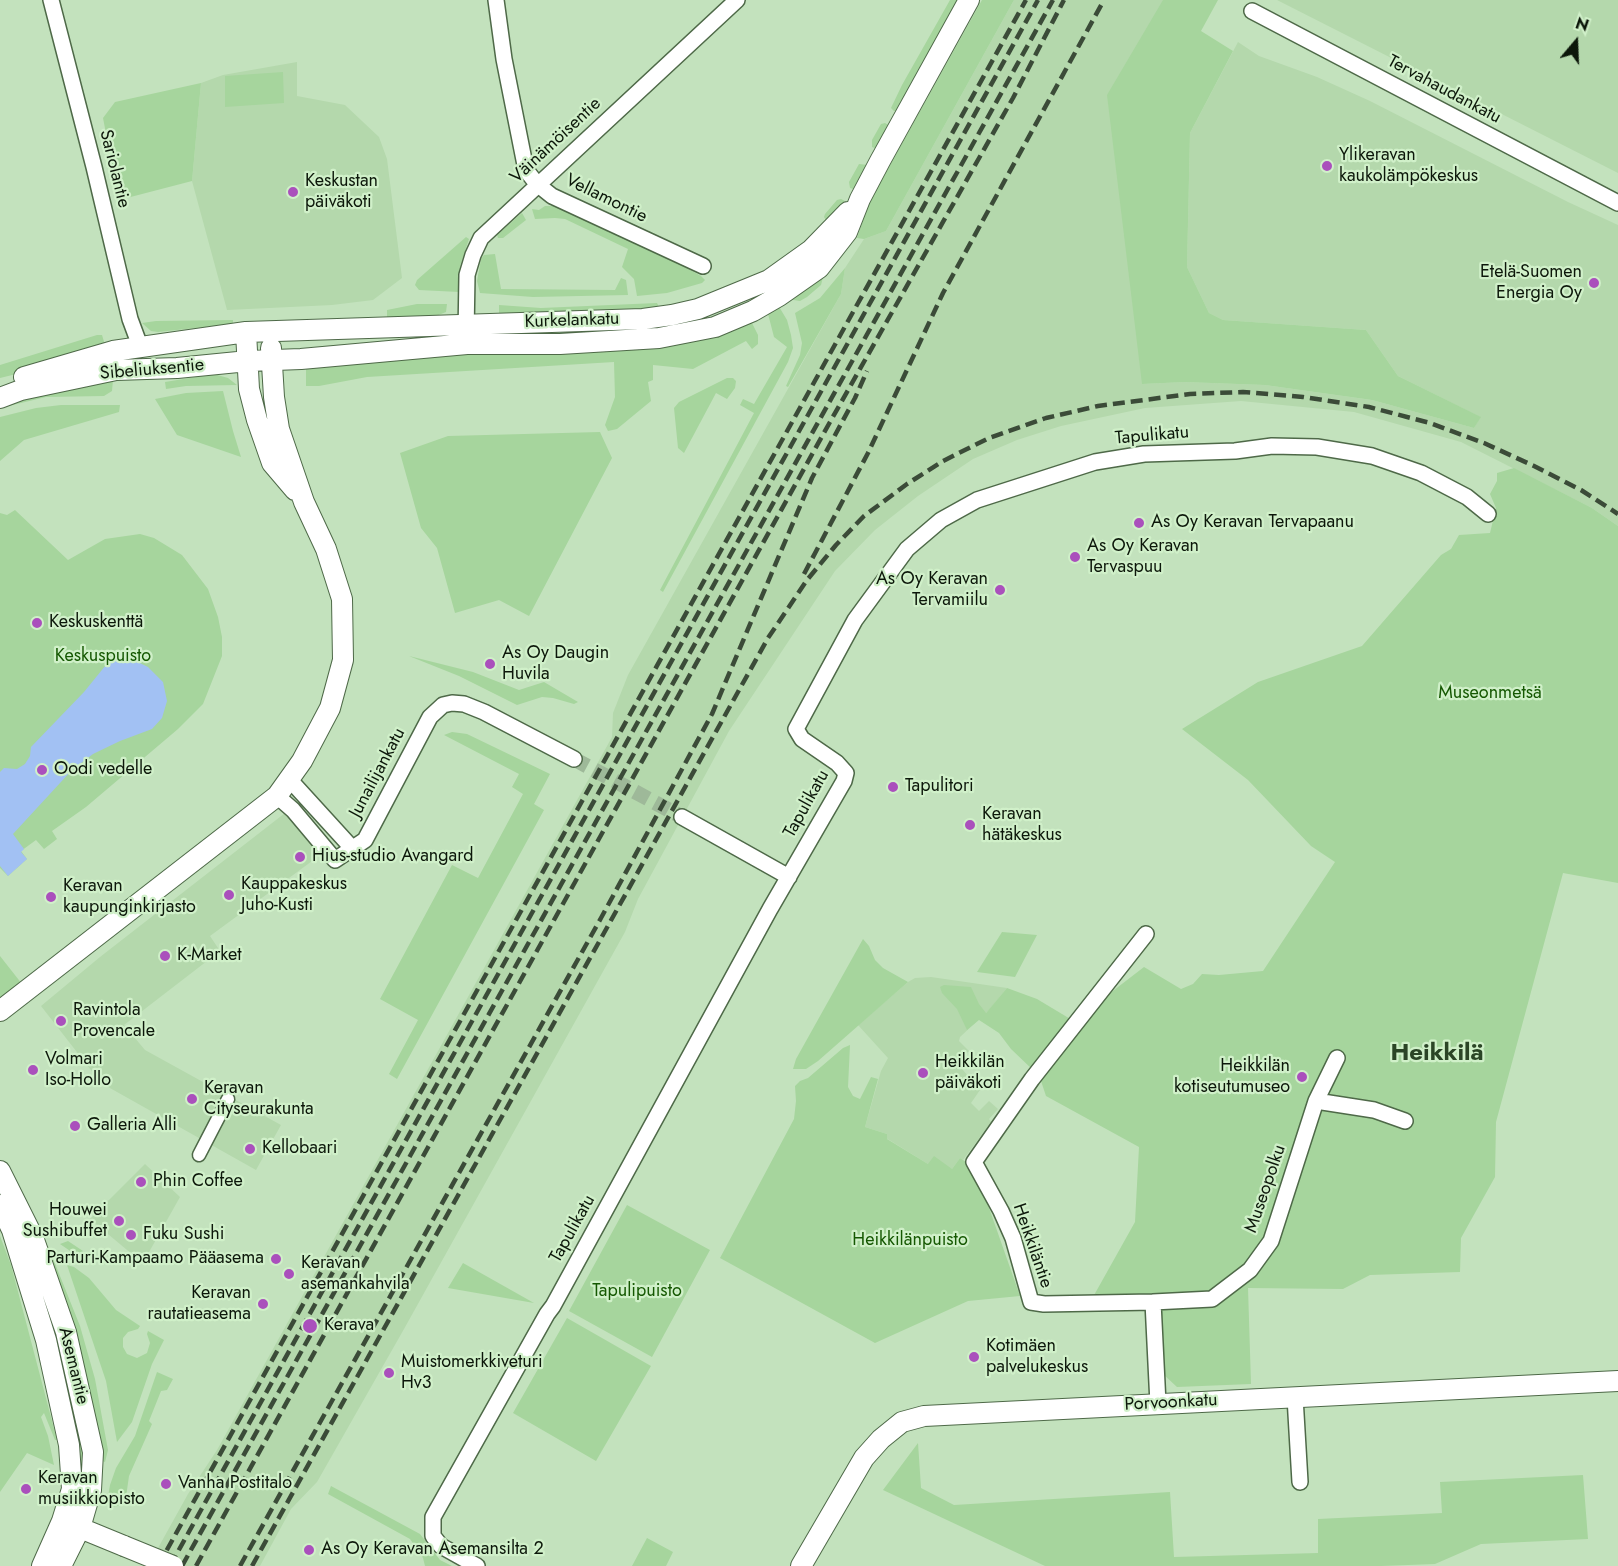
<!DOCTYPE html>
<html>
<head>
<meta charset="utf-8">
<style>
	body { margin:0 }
	#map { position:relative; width:1618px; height:1566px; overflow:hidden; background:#c3e2bd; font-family:Jost,sans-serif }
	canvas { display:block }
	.north { position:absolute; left:1546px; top:12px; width:60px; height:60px; -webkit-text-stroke:4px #d0f0c9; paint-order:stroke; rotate:19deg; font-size:16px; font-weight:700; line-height:24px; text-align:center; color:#0c170a }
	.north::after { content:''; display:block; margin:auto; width:21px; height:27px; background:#0c170a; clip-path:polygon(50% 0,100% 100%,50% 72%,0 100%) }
</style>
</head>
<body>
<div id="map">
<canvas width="1618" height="1566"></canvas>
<div class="north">N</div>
</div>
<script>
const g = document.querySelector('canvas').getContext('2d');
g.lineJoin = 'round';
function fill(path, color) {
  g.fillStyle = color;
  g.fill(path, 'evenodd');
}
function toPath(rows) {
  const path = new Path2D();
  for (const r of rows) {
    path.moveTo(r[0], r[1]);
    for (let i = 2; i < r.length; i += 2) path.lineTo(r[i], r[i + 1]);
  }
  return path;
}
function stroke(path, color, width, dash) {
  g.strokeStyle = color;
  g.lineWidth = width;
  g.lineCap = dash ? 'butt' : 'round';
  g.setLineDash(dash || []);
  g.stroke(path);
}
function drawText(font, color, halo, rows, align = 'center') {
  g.font = font + ' Jost,sans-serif';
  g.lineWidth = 4.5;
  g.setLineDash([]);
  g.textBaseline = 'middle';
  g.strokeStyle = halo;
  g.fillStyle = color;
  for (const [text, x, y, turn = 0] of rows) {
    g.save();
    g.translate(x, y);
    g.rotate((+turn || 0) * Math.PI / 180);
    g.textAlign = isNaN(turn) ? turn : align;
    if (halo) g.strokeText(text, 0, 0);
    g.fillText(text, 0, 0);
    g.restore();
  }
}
const built = toPath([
	[1014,0,1165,0,1142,384,1185,382,1265,385,1372,400,1474,428,1480,417,1398,376,1366,330,1223,320,1209,313,1187,267,1190,133,1238,42,1259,56,1317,77,1370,101,1568,202,1618,225,1618,526,1592,508,1461,442,1354,412,1241,401,1145,408,1061,426,1017,440,973,459,918,496,875,530,835,571,729,731,638,899,625,932,404,1329,317,1482,291,1509,260,1566,148,1566,188,1494,217,1450,612,737,613,713,628,675,841,294,845,268,864,239,886,231],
	[1277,0,1618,0,1618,173],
	[297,62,297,96,345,105,379,137,387,159,402,278,373,300,332,305,227,310,192,181,201,83,223,75],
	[285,813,323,853,210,936,220,951,124,1025,145,1050,281,1125,256,1170,101,1083,41,1006,100,957],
	[931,977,1007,988,990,1009,960,1037,959,1041,969,1051,957,1063,980,1090,971,1103,979,1111,989,1101,998,1109,989,1119,991,1122,963,1160,960,1158,952,1169,928,1164,886,1138,887,1134,865,1127,881,1071,888,1058,858,1025,908,982,915,978],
	[145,1164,180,1197,144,1261,133,1255,90,1219]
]);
const green = toPath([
	[950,0,960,0,898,111,894,111,891,108,902,85],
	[982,0,1014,0,886,231,864,239,857,238,869,203],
	[1163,0,1218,0,1201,31,1233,51,1190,133,1187,267,1209,313,1223,320,1366,330,1398,376,1481,417,1474,428,1372,400,1265,385,1185,382,1142,384,1107,95],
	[283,72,284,103,225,107,225,76],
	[201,83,192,181,119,200,103,118,115,102],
	[885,123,890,126,877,149,872,147,872,140,881,124],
	[859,164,868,165,853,189,850,188,849,182],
	[841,199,845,201,827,222,824,217,825,214,837,200],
	[545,206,561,206,671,259,701,276,705,280,702,283,667,293,637,296,634,279,622,267,628,249,565,219,555,218,535,219,532,209,539,210],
	[522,213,526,220,503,238,498,238,497,235],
	[466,237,469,239,460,266,459,292,419,290,415,285,417,280],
	[495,254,501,289,615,290,621,278,626,280,628,295,533,297,480,293,477,281,481,259,484,255],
	[845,268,841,294,788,387,786,386,800,355,802,343,795,313,820,298],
	[823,277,821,285,807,297,800,301,787,299],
	[657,303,659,307,652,310,505,315,499,313,499,305,541,308],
	[417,304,447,304,446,312,436,316,387,318,387,310],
	[778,305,787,320,791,335,793,348,788,362,663,592,660,590,754,413,740,405,743,399,754,404,787,347,774,337,767,310],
	[233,320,233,324,158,332,151,331,142,323,156,321],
	[751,321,758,335,758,344,752,349,746,341,693,369,653,365,653,380,648,382,651,401,617,429,608,431,605,425,615,397,614,362,367,377,319,386,306,386,306,366],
	[97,335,102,335,105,345,45,367,0,378,0,365],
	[214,374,228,378,237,385,186,386,166,389,165,382],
	[727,378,733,378,736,381,735,388,727,399,716,393,684,453,678,448,674,408,679,402],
	[113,380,112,391,104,396,46,397,0,408,0,403],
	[223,391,233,431,241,457,177,435,155,399,186,393],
	[61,405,120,405,119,412,24,440,0,461,0,417,36,408],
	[600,432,612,458,529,616,499,600,455,613,437,548,421,528,400,453,448,436],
	[1514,468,1592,508,1618,526,1618,883,1563,873,1496,1122,1495,1177,1461,1238,1460,1272,1370,1275,1343,1289,1248,1288,1251,1384,1177,1387,1163,1374,1160,1297,1093,1297,1135,1222,1139,1147,1046,1096,1040,1078,1092,1007,1144,967,1181,989,1193,984,1202,974,1219,975,1263,971,1335,862,1311,846,1248,780,1182,729,1258,682,1362,646,1441,555,1451,549,1459,535,1490,533,1496,508,1490,494,1497,481,1497,473],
	[15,510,68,560,105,539,140,534,154,538,182,555,208,589,218,617,222,637,222,656,203,704,178,729,86,807,52,831,57,839,44,849,36,840,21,851,27,859,8,876,0,868,0,513,7,515],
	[409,656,473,672,519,690,544,682,578,702,574,704,553,698,542,697,517,705,459,676],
	[452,732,467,734,550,774,534,804,544,810,397,1079,389,1074,418,1020,380,999,452,865,478,878,523,794,512,787,519,774,444,735],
	[1002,932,1037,935,1015,977,977,972],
	[863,939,869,946,875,960,883,968,908,982,818,1061,806,1069,793,1069,796,1059],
	[0,956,22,984,0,1002],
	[944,985,971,987,979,1004,986,1013,1007,988,1037,999,1072,1020,1034,1071,1011,1049,999,1033,979,1020,967,1030,957,1009,942,993,940,987],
	[850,1045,848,1087,853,1096,860,1099,871,1077,878,1079,865,1127,887,1134,887,1139,928,1164,934,1156,952,1169,960,1158,975,1168,1020,1296,968,1301,875,1343,720,1258,794,1119,796,1101,795,1086,800,1081,808,1078,843,1048],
	[627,1205,710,1250,652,1357,569,1311],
	[0,1236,11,1265,57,1440,55,1440,44,1413,41,1417,48,1436,54,1465,27,1453,0,1492],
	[68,1241,83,1251,79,1257,60,1244],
	[48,1246,80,1326,95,1379,108,1450,105,1462,97,1459,44,1252],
	[28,1259,49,1303,84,1443,85,1478,78,1477],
	[463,1263,534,1303,448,1288],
	[67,1265,74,1267,89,1278,116,1310,140,1326,138,1329,128,1332,123,1338,123,1347,127,1354,137,1358,147,1353,150,1343,147,1334,148,1331,164,1340,152,1364,132,1422,117,1442,106,1381],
	[567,1318,651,1366,596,1461,513,1413],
	[157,1372,173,1379,167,1390,161,1391,149,1421,152,1424,129,1476,125,1504,110,1508,107,1503,110,1485,116,1468,135,1436],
	[918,1443,921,1488,954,1505,1170,1492,1174,1557,1318,1553,1318,1519,1442,1513,1440,1482,1583,1475,1588,1539,1481,1544,1435,1564,1381,1566,1045,1566,883,1490],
	[331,1486,420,1534,440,1560,452,1566,425,1566,423,1558,410,1539,328,1494],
	[647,1538,673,1552,666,1566,632,1566]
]);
const water = toPath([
	[123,655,148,667,163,682,167,701,162,718,152,729,120,741,93,754,72,770,13,834,24,849,21,852,27,859,8,876,0,866,0,772,4,768,17,769,25,764,30,756,31,747,84,692,110,660]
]);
const minorTunnel = toPath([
	[574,759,682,817]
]);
const pedestrian = toPath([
	[199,1155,228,1099]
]);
const minor = toPath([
	[51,0,94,167,130,319,140,346],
	[496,0,504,59,526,170,537,184,552,196,703,266],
	[1252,11,1618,203],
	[466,335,467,275,473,255,481,238,737,0],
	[290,780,352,848],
	[277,796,293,810,335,860,365,840,430,717,443,705,452,703,464,704,484,712,574,759],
	[682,817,789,877],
	[1146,934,1032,1079,974,1162,1001,1211,1013,1238,1031,1302,1044,1304,1153,1302,1158,1404],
	[1316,1101,1337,1058],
	[1153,1302,1212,1299,1250,1270,1271,1241,1316,1101,1374,1110,1405,1121],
	[1295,1397,1300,1482],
	[477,1566,441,1546,433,1536,433,1517,547,1314,553,1306,770,909,844,781,846,773,837,763,802,739,796,729,855,620,907,549,941,520,977,500,1095,462,1144,454,1235,451,1272,446,1317,447,1372,456,1421,473,1467,497,1488,514]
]);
const tertiary = toPath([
	[246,332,249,389,257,420,272,463,295,490],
	[24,377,113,351,246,332,643,319,672,315,698,309,769,280,811,250,848,212],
	[0,398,21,390,116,370,177,368,248,361,301,359,467,344,560,344,659,338,715,327,753,311,779,296,819,268,847,232,860,199,880,161,969,0],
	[0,1011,277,796,302,761,330,708,343,660,342,599,326,549,304,502,279,429,274,397,271,348],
	[0,1171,33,1237,66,1332,93,1452,91,1490,80,1528,61,1566],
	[0,1205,12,1230,46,1340,69,1445,72,1489,62,1521,42,1566],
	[68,1523,124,1546],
	[801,1566,864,1458,881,1439,902,1422,924,1416,1618,1381]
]);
const rail = toPath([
	[804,574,868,453,943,293,1104,0],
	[158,1566,1026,0],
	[170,1566,1038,0],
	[182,1566,1053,0],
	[196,1566,830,422,1013,98,1064,0],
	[240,1566,601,918,712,714,812,478,855,398,867,371],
	[252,1566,768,638,807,580,836,545,864,516,907,484,943,461,989,438,1046,418,1098,406,1190,394,1243,392,1303,397,1369,407,1430,423,1484,443,1534,466,1581,490,1618,514]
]);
const tertiaryBridge = toPath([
	[124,1546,173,1566]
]);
const markers = [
	[1327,166,6,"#aa50bc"],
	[293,192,6,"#aa50bc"],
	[1594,283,6,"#aa50bc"],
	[1139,523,6,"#aa50bc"],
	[1075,557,6,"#aa50bc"],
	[1000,590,6,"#aa50bc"],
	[37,623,6,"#aa50bc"],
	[490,664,6,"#aa50bc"],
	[42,770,6,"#aa50bc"],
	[893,787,6,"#aa50bc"],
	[970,825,6,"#aa50bc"],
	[300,857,6,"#aa50bc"],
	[229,895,6,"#aa50bc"],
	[51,897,6,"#aa50bc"],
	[165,956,6,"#aa50bc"],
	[61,1021,6,"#aa50bc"],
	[33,1070,6,"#aa50bc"],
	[923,1073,6,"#aa50bc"],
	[1302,1077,6,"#aa50bc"],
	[192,1099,6,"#aa50bc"],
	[75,1126,6,"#aa50bc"],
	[250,1149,6,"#aa50bc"],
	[141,1182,6,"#aa50bc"],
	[119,1221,6,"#aa50bc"],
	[131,1235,6,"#aa50bc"],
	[276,1259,6,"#aa50bc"],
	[289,1274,6,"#aa50bc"],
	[263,1304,6,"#aa50bc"],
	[310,1326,8,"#aa50bc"],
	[974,1357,6,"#aa50bc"],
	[389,1373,6,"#aa50bc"],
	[166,1484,6,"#aa50bc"],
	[26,1489,6,"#aa50bc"],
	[309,1550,6,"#aa50bc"]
];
const streetNames = [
	["Tervahaudankatu",1444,90,28],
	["Väinämöisentie",556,141,-43],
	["Sariolantie",114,169,76],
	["Vellamontie",606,199,26],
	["Kurkelankatu",572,321,-2],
	["Sibeliuksentie",152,370,-5],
	["Tapulikatu",1152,436,-5],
	["Junailijankatu",378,773,-62],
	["Tapulikatu",807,804,-61],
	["Museopolku",1266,1189,-71],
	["Tapulikatu",573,1229,-61],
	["Heikkiläntie",1032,1246,71],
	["Asemantie",73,1366,76],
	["Porvoonkatu",1171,1403,-3]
];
const poiNames = [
	["Ylikeravan",1339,156],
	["kaukolämpökeskus",1339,177],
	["Keskustan",305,182],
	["päiväkoti",305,203],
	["Etelä-Suomen",1582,273,"right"],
	["Energia Oy",1582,294,"right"],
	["As Oy Keravan Tervapaanu",1151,523],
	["As Oy Keravan",1087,547],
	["Tervaspuu",1087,568],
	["As Oy Keravan",988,580,"right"],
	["Tervamiilu",988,601,"right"],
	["Keskuskenttä",49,623],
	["As Oy Daugin",502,654],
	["Huvila",502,675],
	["Oodi vedelle",54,770],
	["Tapulitori",905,787],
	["Keravan",982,815],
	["hätäkeskus",982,836],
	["Hius-studio Avangard",312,857],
	["Kauppakeskus",241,885],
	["Juho-Kusti",241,906],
	["Keravan",63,887],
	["kaupunginkirjasto",63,908],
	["K-Market",177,956],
	["Ravintola",73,1011],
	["Provencale",73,1032],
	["Volmari",45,1060],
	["Iso-Hollo",45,1081],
	["Heikkilän",935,1063],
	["päiväkoti",935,1084],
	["Heikkilän",1290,1067,"right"],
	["kotiseutumuseo",1290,1088,"right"],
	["Keravan",204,1089],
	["Cityseurakunta",204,1110],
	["Galleria Alli",87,1126],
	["Kellobaari",262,1149],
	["Phin Coffee",153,1182],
	["Houwei",107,1211,"right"],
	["Sushibuffet",107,1232,"right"],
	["Fuku Sushi",143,1235],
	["Parturi-Kampaamo Pääasema",264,1259,"right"],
	["Keravan",301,1264],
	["asemankahvila",301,1285],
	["Keravan",251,1294,"right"],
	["rautatieasema",251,1315,"right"],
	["Kerava",324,1326],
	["Kotimäen",986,1347],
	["palvelukeskus",986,1368],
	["Muistomerkkiveturi",401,1363],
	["Hv3",401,1384],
	["Keravan",38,1479],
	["musiikkiopisto",38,1500],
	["Vanha Postitalo",178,1484],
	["As Oy Keravan Asemansilta 2",321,1550]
];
const parkNames = [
	["Keskuspuisto",103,657],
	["Museonmetsä",1490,694],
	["Heikkilänpuisto",910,1241],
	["Tapulipuisto",637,1292]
];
const districtNames = [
	["Heikkilä",1437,1054]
];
fill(built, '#b4d8ac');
fill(green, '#a6d59d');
fill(water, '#a2c1f3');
stroke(minorTunnel, '#9eb999', 15, [15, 8]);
stroke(pedestrian, '#4e6948', 15);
stroke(minor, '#4e6948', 18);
stroke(tertiary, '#4e6948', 22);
stroke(pedestrian, '#fff', 12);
stroke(minor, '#fff', 15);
stroke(tertiary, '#fff', 20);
stroke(rail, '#3b4b38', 4.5, [12, 6]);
stroke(tertiaryBridge, '#4e6948', 22, []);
stroke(tertiaryBridge, '#fff', 20);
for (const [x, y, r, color] of markers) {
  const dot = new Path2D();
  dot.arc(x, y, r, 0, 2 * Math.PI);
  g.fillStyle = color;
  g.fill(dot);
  stroke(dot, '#d0f0c9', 2);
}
drawText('18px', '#0c170a', '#d0f0c9', streetNames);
drawText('18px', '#0c170a', '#d0f0c9', poiNames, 'left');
drawText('18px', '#155802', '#d0f0c9', parkNames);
drawText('bold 24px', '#2b4526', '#d0f0c9', districtNames);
</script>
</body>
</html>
